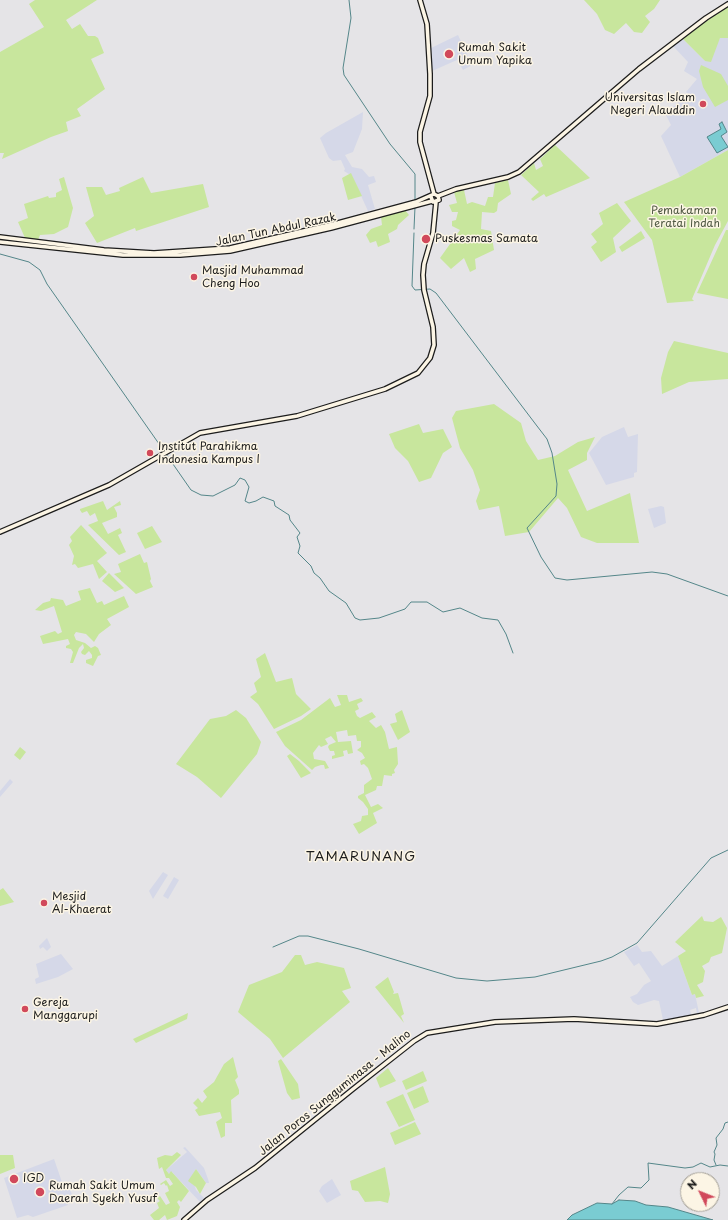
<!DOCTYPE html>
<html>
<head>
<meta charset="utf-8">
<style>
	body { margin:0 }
	#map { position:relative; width:728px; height:1220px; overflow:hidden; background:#e5e4e7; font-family:"Playpen Sans",sans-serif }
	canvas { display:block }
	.north { position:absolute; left:680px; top:1172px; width:40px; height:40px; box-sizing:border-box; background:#fcf5e5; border:1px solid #a29e95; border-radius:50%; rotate:313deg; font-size:11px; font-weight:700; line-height:16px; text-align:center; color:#1c1c1c }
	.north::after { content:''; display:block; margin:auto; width:14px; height:18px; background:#d1495b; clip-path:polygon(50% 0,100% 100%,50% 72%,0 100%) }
</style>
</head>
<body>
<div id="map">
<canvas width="728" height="1220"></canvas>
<div class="north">N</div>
</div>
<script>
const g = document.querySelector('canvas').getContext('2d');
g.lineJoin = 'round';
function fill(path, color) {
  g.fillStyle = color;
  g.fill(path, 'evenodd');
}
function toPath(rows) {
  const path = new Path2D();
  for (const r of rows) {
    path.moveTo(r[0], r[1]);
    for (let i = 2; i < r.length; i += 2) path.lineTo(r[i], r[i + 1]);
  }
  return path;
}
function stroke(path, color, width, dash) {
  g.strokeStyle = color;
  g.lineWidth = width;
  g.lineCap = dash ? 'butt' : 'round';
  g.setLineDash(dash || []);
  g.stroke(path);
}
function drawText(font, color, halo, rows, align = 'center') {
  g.font = font + ' "Playpen Sans",sans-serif';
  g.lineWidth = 3;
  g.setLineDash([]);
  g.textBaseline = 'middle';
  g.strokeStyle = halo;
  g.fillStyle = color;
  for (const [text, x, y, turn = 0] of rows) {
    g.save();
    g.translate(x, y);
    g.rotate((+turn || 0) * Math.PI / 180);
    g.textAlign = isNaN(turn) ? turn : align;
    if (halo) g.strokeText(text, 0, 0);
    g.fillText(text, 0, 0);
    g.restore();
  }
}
const built = toPath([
	[458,35,472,65,463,70,457,60,432,71,431,48],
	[682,38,705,61,720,38,728,38,728,150,680,177,661,136,671,125,665,113,689,95,686,92,697,79,684,71,688,62,673,46],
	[363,112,362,129,353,152,345,155,352,167,362,169,369,177,374,176,376,182,368,185,375,209,368,211,352,176,344,171,345,169,341,160,333,161,329,158,320,138,326,133],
	[624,427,628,437,638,434,637,472,634,473,634,477,606,485,589,453,602,437],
	[661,506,664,507,666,523,654,528,648,509],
	[10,779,13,782,0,797,0,791],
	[163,872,168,875,153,899,149,891],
	[174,877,179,880,168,899,163,896],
	[47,938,51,947,47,951,43,947,40,949,39,946],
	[637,945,642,952,651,951,662,966,678,956,692,995,695,994,699,1013,697,1014,696,1008,690,1010,691,1015,663,1020,659,1001,654,1000,638,1005,633,1002,630,997,637,994,644,985,651,981,639,963,634,966,624,952],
	[61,954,73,969,58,977,36,984,35,979,39,977,36,964],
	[185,1147,204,1168,208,1179,209,1183,206,1183,196,1169,192,1177,196,1190,204,1198,200,1202,172,1172,169,1174,166,1170,187,1152,183,1148],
	[54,1159,63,1185,67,1184,74,1198,66,1201,68,1205,33,1217,28,1215,17,1218,4,1178],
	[332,1179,341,1195,327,1203,319,1191,322,1186]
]);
const green = toPath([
	[35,0,97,0,66,20,72,29,80,24,88,36,95,36,98,38,104,53,91,59,105,89,77,109,81,116,66,122,68,131,51,137,2,159,4,153,0,153,0,52,44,27,29,4],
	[584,0,660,0,654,9,645,16,650,22,642,33,634,32,626,23,614,34,605,30,597,14],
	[728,6,728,38,720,38,711,62,705,61,682,38],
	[701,65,721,74,728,86,728,100,715,107,703,87,699,71],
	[555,145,590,178,546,197,544,194,533,201,531,199,539,192,521,175,534,163,536,170,543,166,540,159],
	[728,150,728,221,715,245,692,299,694,301,667,303,652,240,624,202,680,177],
	[351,173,362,196,348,200,342,178],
	[64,177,73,208,68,227,54,234,40,235,38,240,25,238,18,222,28,218,24,204,48,196,49,198,56,197,56,193,62,190,59,179],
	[143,177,151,193,203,184,209,207,136,231,135,228,97,243,85,223,94,216,86,187,102,187,106,195,120,191,119,188],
	[508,180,511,194,498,203,497,211,494,213,482,212,481,229,491,231,494,250,475,259,476,269,470,272,464,258,451,269,440,258,460,230,452,226,452,221,456,220,458,212,452,212,449,205,457,203,454,192,464,190,467,204,472,202,485,206,488,197,493,197,495,183],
	[617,203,631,221,613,238,616,252,601,262,591,247,597,242,591,234,603,224,599,213],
	[405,210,409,215,398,225,397,229,388,234,390,242,378,247,376,241,370,243,366,235,371,229,382,225,381,217],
	[726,230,728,230,728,299,697,293],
	[641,231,645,238,622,252,619,247],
	[674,341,728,353,728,379,689,382,662,394,661,378,668,352],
	[494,404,521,423,526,441,538,460,555,456,578,442,595,437,587,453,587,460,568,470,587,511,630,493,639,543,597,543,581,537,567,508,558,498,529,532,505,536,499,506,479,510,476,501,480,490,473,470,460,448,452,418,456,411],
	[419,424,423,433,443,429,452,447,443,453,431,478,419,482,408,461,395,448,389,434],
	[103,501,107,510,120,501,121,505,114,507,117,513,117,517,102,523,108,534,120,528,122,533,118,535,126,552,119,555,88,525,98,521,95,513,90,516,87,511,82,513,80,510,80,509],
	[81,525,107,553,97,561,107,572,99,579,93,564,78,568,75,564,72,565,74,556,69,545,72,541,70,537],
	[152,526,162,542,145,549,137,533],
	[140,554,144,563,147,562,151,579,150,581,153,587,136,594,114,574,121,572,118,564],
	[109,573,124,588,115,592,102,581],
	[90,588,97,603,102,601,104,605,124,596,129,607,107,619,111,625,99,634,94,642,86,634,76,632,74,635,76,640,85,643,91,648,95,646,98,648,101,655,98,656,93,666,86,663,86,660,92,658,92,655,89,651,85,655,82,654,81,652,84,648,83,644,79,648,73,663,70,663,73,652,71,649,66,648,66,646,70,644,68,639,43,644,40,636,55,631,58,634,62,632,54,606,41,611,35,610,43,603,50,601,51,598,63,600,66,606,81,600,78,591],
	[265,653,276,682,292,678,296,694,311,709,301,716,274,729,258,704,250,697,257,692,254,683,261,677,256,659],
	[337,695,347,695,349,702,361,698,363,701,357,704,359,709,355,711,357,716,360,718,372,712,376,717,369,721,376,728,381,725,385,732,389,749,397,747,398,764,394,770,395,773,392,774,392,776,384,775,382,786,377,786,376,790,365,795,371,807,378,804,383,808,373,813,377,823,359,834,353,824,361,821,362,816,368,815,368,809,363,802,358,798,358,796,364,793,364,785,372,779,368,768,364,764,361,765,360,761,365,758,362,753,357,750,361,747,361,741,357,741,356,735,348,736,347,730,336,732,338,742,351,741,353,753,348,754,347,750,343,751,344,756,332,759,332,756,335,755,334,751,330,751,328,747,329,745,336,742,331,736,325,739,328,744,321,747,319,745,313,753,314,759,325,761,329,768,325,769,324,765,321,765,315,767,312,770,285,746,276,732,301,720,330,698,335,707,341,705],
	[236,710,246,718,261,742,257,754,221,798,197,777,176,764,210,719,226,716],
	[402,710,410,732,398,740,390,724,397,722,395,714],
	[20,747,26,752,20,760,14,755],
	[290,754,299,761,311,773,301,778,287,756],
	[3,888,14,902,0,906,0,890],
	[702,916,704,921,713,922,721,917,727,928,722,953,711,957,709,962,702,966,705,971,703,982,697,985,704,996,696,998,695,994,692,995,678,956,686,951,675,942],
	[295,955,301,955,305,965,317,962,344,968,351,988,342,991,350,1002,283,1058,270,1039,238,1012,249,985,282,972],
	[388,977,394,992,393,994,398,993,404,1014,401,1016,404,1023,375,987],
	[188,1013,187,1019,136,1043,133,1039],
	[233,1057,238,1077,235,1080,239,1090,239,1094,231,1100,232,1123,225,1123,225,1136,221,1138,216,1122,222,1118,220,1112,199,1116,195,1110,198,1108,193,1103,198,1098,202,1103,207,1097,203,1091,214,1082,224,1064],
	[281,1059,298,1084,300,1098,292,1100,287,1093,278,1061],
	[388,1068,396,1081,380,1088,376,1078],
	[423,1071,427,1081,406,1090,402,1081],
	[423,1086,429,1102,414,1109,407,1093],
	[403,1094,415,1120,399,1127,386,1102],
	[415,1122,421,1134,395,1145,390,1133],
	[177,1152,181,1155,166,1170,169,1174,171,1171,189,1191,181,1202,179,1200,177,1202,180,1207,177,1216,167,1220,165,1215,159,1220,154,1220,150,1215,159,1208,157,1203,160,1201,157,1198,160,1196,166,1205,170,1203,165,1193,169,1191,167,1185,166,1186,164,1183,161,1185,160,1184,166,1180,170,1186,173,1184,169,1178,166,1178,162,1167,159,1169,157,1158,165,1155,172,1156],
	[0,1155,13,1155,15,1168,0,1174],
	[385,1167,390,1194,388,1203,380,1201,365,1202,358,1191,352,1190,350,1181],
	[196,1169,206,1183,200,1194,196,1187,188,1181]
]);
const water = toPath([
	[722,122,727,132,721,136,728,147,717,153,707,137,721,129,719,124,722,122],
	[619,1200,635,1201,646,1205,668,1207,713,1220,567,1220,572,1215,597,1203,612,1204,619,1200]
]);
const stream = toPath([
	[349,0,351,18,343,68,344,75,390,144,415,174,415,200],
	[414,229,415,207],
	[414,233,412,286,415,290,430,289,436,293,537,426,547,439,552,453,557,484,556,496,527,528,541,557,555,578,567,580,652,572,667,574,728,596],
	[0,254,29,262,40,270,47,284,164,451],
	[166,454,191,490,201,495,213,496,235,485,240,478,245,480,249,487,245,501,249,503,256,501,263,497,274,501,275,506,289,515,290,520,300,533,297,537,300,546,298,553,311,566,314,573,320,578,329,591,346,603,355,618,360,620,379,618,405,609,411,602,427,602,443,612,460,608,482,618,498,620,506,634,513,653],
	[273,947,299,936,308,936,359,949,456,978,487,981,535,977,601,961,612,957,637,943,711,858,728,850],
	[716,1165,714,1160,715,1154,714,1152,717,1145,716,1138,723,1129,725,1123,728,1122],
	[612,1204,619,1195,628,1187,641,1188,649,1180,648,1163,685,1168,693,1167,701,1163,710,1167,720,1165,728,1166]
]);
const major = toPath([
	[420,0,427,24,430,74,430,96,420,132,420,142,434,194],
	[438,196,456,189,508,177,519,172,639,69,706,18,728,4],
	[0,237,104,250,154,253,230,248,338,223,416,202,434,194,438,196,439,200,433,202,431,197],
	[0,242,123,255,180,255,230,251,331,228,432,201],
	[0,532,109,485,200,433,297,416,385,389,418,373,430,358,434,345,433,327,424,290,423,275,424,264,433,233,436,202],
	[184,1220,207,1200,255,1168,353,1089,414,1041,427,1033,495,1022,574,1019,657,1024,704,1015,728,1007]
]);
const markers = [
	[449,54,5,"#d1495b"],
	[703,104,4,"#d1495b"],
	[426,239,5,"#d1495b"],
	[194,277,4,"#d1495b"],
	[150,453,4,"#d1495b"],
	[44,903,4,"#d1495b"],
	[25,1009,4,"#d1495b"],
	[14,1179,5,"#d1495b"],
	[40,1192,5,"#d1495b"]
];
const poiNames = [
	["Rumah Sakit",458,48],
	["Umum Yapika",458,61],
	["Universitas Islam",695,98,"right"],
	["Negeri Alauddin",695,111,"right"],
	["Puskesmas Samata",435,239],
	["Masjid Muhammad",202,271],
	["Cheng Hoo",202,284],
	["Institut Parahikma",158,447],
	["Indonesia Kampus I",158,460],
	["Mesjid",52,897],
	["Al-Khaerat",52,910],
	["Gereja",33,1003],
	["Manggarupi",33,1016],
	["IGD",23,1179],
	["Rumah Sakit Umum",49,1186],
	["Daerah Syekh Yusuf",49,1199]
];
const parkNames = [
	["Pemakaman",684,211],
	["Teratai Indah",684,224]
];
const streetNames = [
	["Jalan Tun Abdul Razak",276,230,-12],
	["Jalan Poros Sungguminasa - Malino",335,1093,-39]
];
const quarterNames = [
	["TAMARUNANG",361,857]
];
fill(built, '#d5d8e8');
fill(green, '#c8e69d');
fill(water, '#7accd2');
stroke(water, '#548689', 1);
stroke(stream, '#548689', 1);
stroke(major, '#1c1c1c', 6);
stroke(major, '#fcf5e5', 3.5);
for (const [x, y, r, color] of markers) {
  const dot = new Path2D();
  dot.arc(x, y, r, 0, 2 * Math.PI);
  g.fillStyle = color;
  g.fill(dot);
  stroke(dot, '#fcf5e5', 1.5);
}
drawText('11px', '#1c1c1c', '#fcf5e5', poiNames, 'left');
drawText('11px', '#505943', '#fcf5e5', parkNames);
drawText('11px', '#1c1c1c', '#fcf5e5', streetNames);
g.letterSpacing = '1px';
drawText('13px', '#1c1c1c', '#fcf5e5', quarterNames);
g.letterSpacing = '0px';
</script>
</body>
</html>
